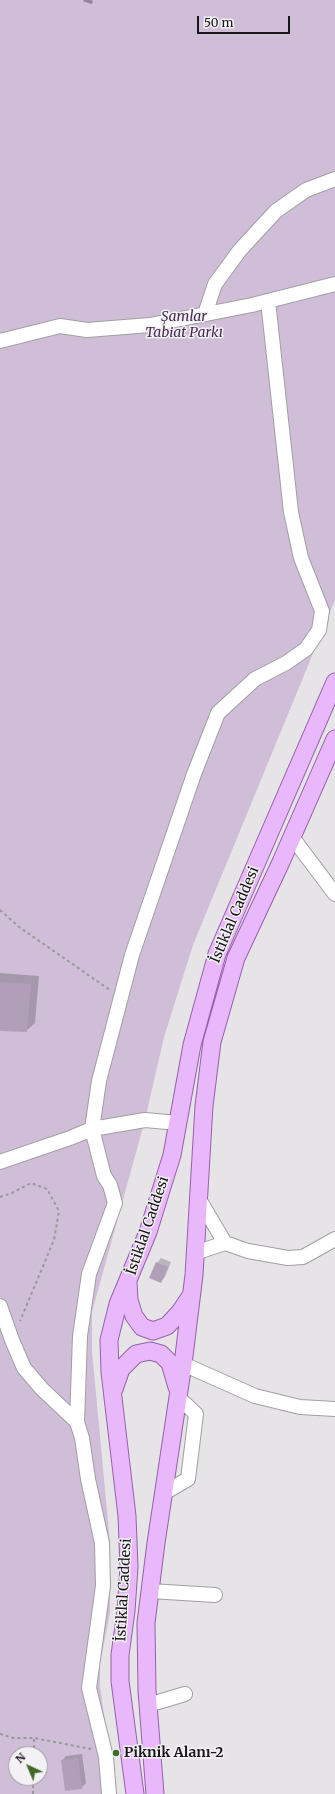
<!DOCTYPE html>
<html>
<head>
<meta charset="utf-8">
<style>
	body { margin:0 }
	#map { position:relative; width:335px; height:1794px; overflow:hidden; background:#e6e4e7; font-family:Merriweather,serif }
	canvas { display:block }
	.north { position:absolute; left:8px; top:1746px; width:40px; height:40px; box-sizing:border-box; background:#f3f1f4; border:1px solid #9b9a9c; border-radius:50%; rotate:316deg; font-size:11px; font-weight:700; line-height:16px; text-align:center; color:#181719 }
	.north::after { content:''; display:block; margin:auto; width:14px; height:18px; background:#406a27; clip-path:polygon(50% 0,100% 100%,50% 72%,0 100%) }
	.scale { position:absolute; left:197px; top:16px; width:93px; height:18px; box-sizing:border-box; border:2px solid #181719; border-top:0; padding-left:5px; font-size:12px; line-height:14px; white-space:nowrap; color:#181719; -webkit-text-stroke:3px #f3f1f4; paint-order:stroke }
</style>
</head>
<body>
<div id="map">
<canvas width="335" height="1794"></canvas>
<div class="north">N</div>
<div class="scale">50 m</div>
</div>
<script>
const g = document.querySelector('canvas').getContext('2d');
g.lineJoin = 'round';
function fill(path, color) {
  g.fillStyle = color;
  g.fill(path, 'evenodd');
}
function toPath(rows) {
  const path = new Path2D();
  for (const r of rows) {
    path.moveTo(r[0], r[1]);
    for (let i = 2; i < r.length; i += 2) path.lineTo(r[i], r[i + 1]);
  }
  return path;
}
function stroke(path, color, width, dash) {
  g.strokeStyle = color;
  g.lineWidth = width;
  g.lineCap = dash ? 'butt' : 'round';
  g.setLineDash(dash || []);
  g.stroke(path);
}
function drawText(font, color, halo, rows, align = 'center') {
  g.font = font + ' Merriweather,serif';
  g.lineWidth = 3;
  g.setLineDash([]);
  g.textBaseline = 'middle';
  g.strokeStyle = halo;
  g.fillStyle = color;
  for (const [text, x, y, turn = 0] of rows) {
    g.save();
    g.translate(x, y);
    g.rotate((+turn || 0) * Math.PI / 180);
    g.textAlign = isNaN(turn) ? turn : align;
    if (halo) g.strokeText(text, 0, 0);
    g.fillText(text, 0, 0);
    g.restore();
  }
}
const green = toPath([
	[0,0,335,0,335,600,193,945,164,1037,145,1120,92,1312,92,1351,110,1543,110,1613,100,1664,100,1686,115,1794,0,1794],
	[16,1754,40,1754,40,1778,16,1778]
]);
const shadow = toPath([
	[0,973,39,976,35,1023,26,1031,0,1030],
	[161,1258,171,1262,165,1277,161,1282,157,1263],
	[82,1754,86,1783,81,1788,62,1761,66,1756]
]);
const stream = toPath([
	[85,0,91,2]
]);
const building = toPath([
	[0,982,31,984,27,1032,0,1031],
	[156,1262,168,1267,161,1283,149,1278],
	[78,1758,82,1789,65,1791,61,1760]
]);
const path = toPath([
	[0,910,19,927,110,990],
	[0,1197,12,1193,31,1183,47,1189,59,1211,54,1240,20,1321],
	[0,1734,13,1738,34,1738,91,1749],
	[34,1754,34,1738],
	[33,1794,33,1778]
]);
const minor = toPath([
	[205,314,215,284,240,250,276,211,306,190,335,179],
	[0,341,60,326,87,330,150,325,252,305,335,284],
	[292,837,335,894],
	[0,1162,70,1138,92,1129,145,1120,178,1123],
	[225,1243,248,1251,288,1258,303,1257,335,1239],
	[195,1253,225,1243,199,1199],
	[0,1306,12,1340,24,1368,42,1389,77,1422,82,1438,88,1479,102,1543,103,1586,89,1688,106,1757,109,1794],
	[183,1364,255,1396,300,1407,335,1409],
	[77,1422,80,1336,89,1274,115,1203,110,1185,104,1176,92,1129,99,1081,132,955,194,774,218,713,255,679,286,663,306,649,319,630,322,611,301,558,291,512,268,301],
	[164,1493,188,1479,196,1414,178,1397],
	[150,1591,215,1595],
	[148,1705,185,1694]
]);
const major = toPath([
	[128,1282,129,1300,134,1316,142,1327,153,1331,167,1326,180,1312,190,1297],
	[114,1389,121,1369,136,1354,150,1351,161,1354,170,1363,177,1387],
	[135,1794,120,1681,120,1655,126,1611,129,1567,127,1516,110,1372,109,1340,118,1304,148,1232,172,1155,192,1045,217,954,335,682],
	[155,1794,147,1691,146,1623,156,1543,183,1364,194,1275,204,1106,212,1042,236,958,281,862,335,739]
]);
const markers = [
	[116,1753,4,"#406a27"]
];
const parkNames = [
	["Şamlar",184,317],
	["Tabiat Parkı",184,333]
];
const streetNames = [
	["İstiklal Caddesi",235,915,-67],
	["İstiklal Caddesi",148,1226,-71],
	["İstiklal Caddesi",124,1590,-87]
];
const poiNames = [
	["Piknik Alanı-2",124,1753]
];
fill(green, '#d0bed8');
fill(shadow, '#0003');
stroke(stream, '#95849d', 3.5);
fill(building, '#b19fb9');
stroke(minor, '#a19fa2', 16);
stroke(major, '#9561aa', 19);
stroke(path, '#9a989b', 2, [3, 3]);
stroke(minor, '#fff', 14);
stroke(major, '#e8b8fb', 17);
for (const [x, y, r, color] of markers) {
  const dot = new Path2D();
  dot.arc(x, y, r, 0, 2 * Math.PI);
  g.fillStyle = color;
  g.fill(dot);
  stroke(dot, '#f3f1f4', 1.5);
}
drawText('italic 14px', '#452b50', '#f3f1f4', parkNames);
drawText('14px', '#181719', '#f3f1f4', streetNames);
drawText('bold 14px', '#181719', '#f3f1f4', poiNames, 'left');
</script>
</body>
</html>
